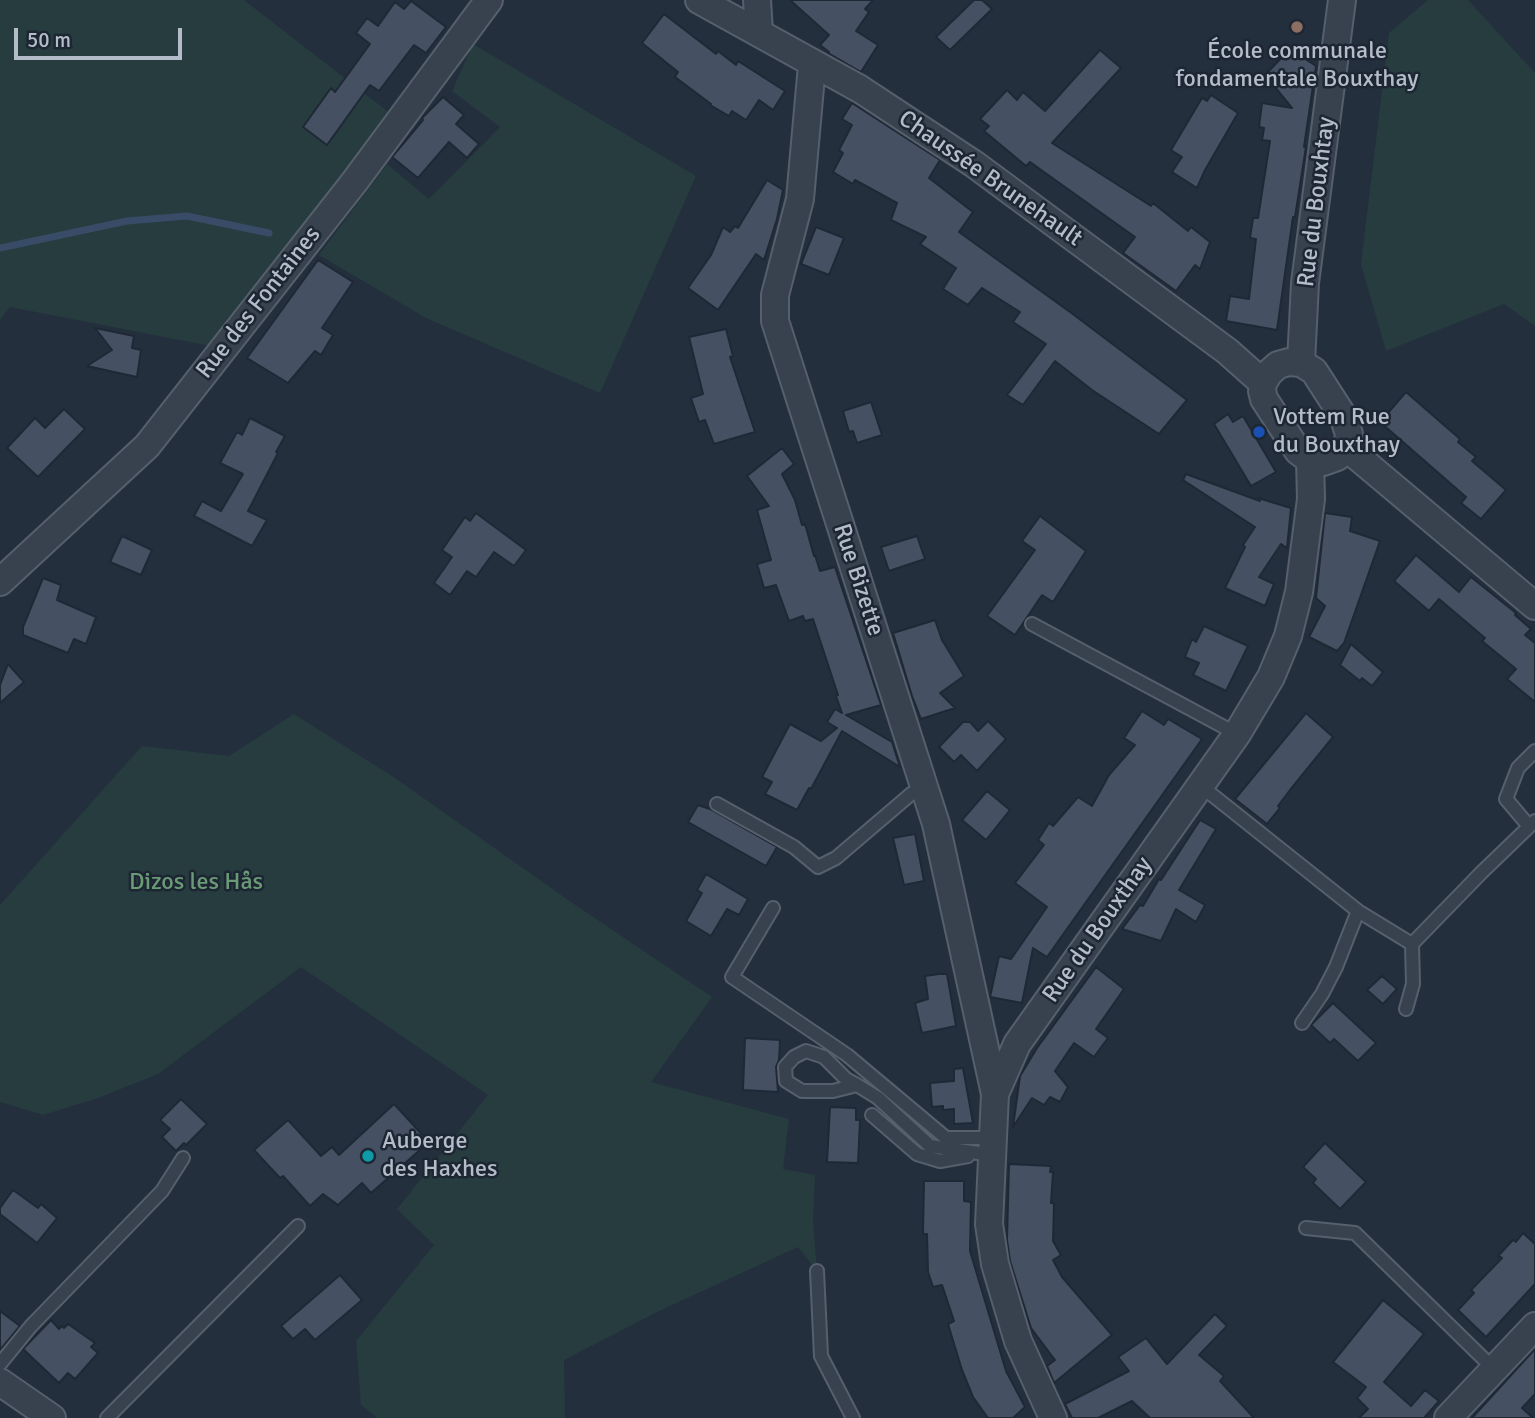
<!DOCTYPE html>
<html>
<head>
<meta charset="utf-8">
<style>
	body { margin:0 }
	#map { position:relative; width:1535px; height:1418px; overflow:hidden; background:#242f3e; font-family:Signika,sans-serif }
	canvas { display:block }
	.scale { position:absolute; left:14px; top:28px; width:168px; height:32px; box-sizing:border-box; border:4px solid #b4bcc9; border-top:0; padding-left:9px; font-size:21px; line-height:24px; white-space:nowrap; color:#b4bcc9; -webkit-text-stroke:5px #1d2633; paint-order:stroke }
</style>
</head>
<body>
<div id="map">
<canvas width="1535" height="1418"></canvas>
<div class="scale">50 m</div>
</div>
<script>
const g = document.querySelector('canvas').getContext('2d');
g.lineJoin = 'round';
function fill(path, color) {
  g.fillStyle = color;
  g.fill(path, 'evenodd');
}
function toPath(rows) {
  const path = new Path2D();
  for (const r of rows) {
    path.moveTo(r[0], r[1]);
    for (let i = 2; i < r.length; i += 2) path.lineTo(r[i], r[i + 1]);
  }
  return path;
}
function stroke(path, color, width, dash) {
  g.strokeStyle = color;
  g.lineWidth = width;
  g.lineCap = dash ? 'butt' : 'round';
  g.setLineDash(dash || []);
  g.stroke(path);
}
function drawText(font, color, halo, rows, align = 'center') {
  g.font = font + ' Signika,sans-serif';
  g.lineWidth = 5;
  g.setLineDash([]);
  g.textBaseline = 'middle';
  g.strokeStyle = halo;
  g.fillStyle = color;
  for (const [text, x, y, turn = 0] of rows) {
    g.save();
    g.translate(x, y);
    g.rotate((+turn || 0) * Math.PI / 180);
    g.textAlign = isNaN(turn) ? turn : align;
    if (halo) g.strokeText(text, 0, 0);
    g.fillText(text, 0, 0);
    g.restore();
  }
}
const green = toPath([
	[0,0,244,0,391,114,221,348,10,307,0,320],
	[1428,0,1468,0,1535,73,1535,326,1504,304,1386,351,1361,264,1389,33],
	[473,44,696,176,600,393,426,318,319,255,387,164,429,199,500,127,452,91],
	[294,714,395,778,571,902,712,997,651,1082,789,1119,783,1169,815,1175,813,1220,817,1271,798,1247,659,1311,564,1360,565,1418,377,1418,361,1405,356,1341,434,1245,397,1209,488,1095,301,967,158,1074,98,1098,43,1115,0,1102,0,905,142,746,229,756]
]);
const stream = toPath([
	[0,248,127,221,187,216,269,233]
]);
const building = toPath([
	[790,0,873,0,865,9,869,12,856,31,878,45,861,72,828,53,829,52,820,45,829,35,790,0],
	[974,0,982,0,992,9,950,50,936,37,974,0],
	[411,1,446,27,426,53,414,45,379,91,370,85,327,145,303,127,331,88,335,92,370,44,356,33,367,18,378,26,395,2,404,9,411,1],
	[664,14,716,54,718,51,736,65,738,61,785,91,773,110,759,100,746,120,732,111,729,116,710,105,711,104,675,77,678,72,642,43,664,14],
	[1290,49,1316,66,1304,147,1306,147,1295,217,1293,217,1277,330,1226,321,1230,296,1249,299,1256,239,1250,238,1253,218,1258,218,1270,141,1262,140,1264,128,1259,127,1262,103,1292,108,1265,75,1290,49],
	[1100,50,1121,68,1052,143,1151,206,1153,203,1188,231,1191,227,1210,242,1200,269,1195,265,1176,291,1123,253,1135,237,1030,162,1026,166,984,131,989,126,980,119,1007,90,1017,100,1023,92,1045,111,1100,50],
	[1211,95,1238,113,1205,170,1197,188,1172,172,1182,157,1171,150,1202,98,1207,101,1211,95],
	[443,97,464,115,456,124,479,144,467,158,449,142,418,178,392,157,423,120,422,118,443,97],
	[852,103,940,160,929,178,973,212,959,232,1070,312,1187,400,1159,434,1092,390,1055,361,1023,405,1007,395,1046,344,1013,322,1020,312,982,288,968,305,943,289,956,268,920,244,926,237,891,220,897,203,855,180,853,184,833,172,843,153,839,150,852,125,842,119,852,103],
	[767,180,783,190,777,219,764,260,756,254,718,310,688,288,711,255,723,227,730,232,735,226,738,228,767,180],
	[816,227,844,238,829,275,801,264,816,227],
	[318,260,353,282,322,328,333,335,321,355,315,351,288,383,247,358,318,260],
	[95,328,134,336,132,348,141,350,137,377,87,366,112,350,95,328],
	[726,329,733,356,730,357,755,432,714,444,705,420,699,422,691,398,703,394,689,337,726,329],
	[1406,392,1460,439,1458,442,1476,457,1472,461,1506,490,1481,519,1461,503,1466,497,1380,422,1406,392],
	[871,402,882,435,857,443,853,431,849,432,843,411,871,402],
	[64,409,85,429,38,477,7,448,35,418,45,428,64,409],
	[1228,414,1233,422,1243,416,1276,472,1251,486,1214,424,1228,414],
	[250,418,285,436,276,452,278,453,248,511,267,520,252,546,194,516,202,501,221,511,243,474,220,463,237,432,242,435,250,418],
	[782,448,794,464,782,474,795,500,802,525,805,524,814,556,815,555,820,571,835,567,881,705,846,715,892,742,900,767,842,731,811,789,809,788,797,810,765,794,772,782,762,777,790,724,821,741,837,728,827,722,835,709,842,713,836,696,838,695,813,619,805,621,803,616,789,621,776,585,764,588,757,564,771,560,757,510,769,506,747,476,782,448],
	[1186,474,1260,501,1258,498,1291,508,1287,548,1281,544,1259,577,1274,584,1265,606,1225,588,1245,547,1243,545,1255,527,1183,480,1186,474],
	[476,513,526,550,514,566,494,552,476,577,467,571,450,595,434,583,452,557,442,550,465,517,470,521,476,513],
	[1325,513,1352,517,1350,531,1380,541,1344,643,1337,651,1309,637,1325,606,1316,598,1325,513],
	[1040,516,1086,551,1053,602,1042,595,1015,635,987,616,1035,550,1022,541,1040,516],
	[122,536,152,550,141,575,110,562,122,536],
	[917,536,925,559,889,571,881,547,917,536],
	[1416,555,1459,592,1471,577,1516,613,1515,615,1531,629,1525,635,1535,643,1535,702,1507,679,1516,669,1482,641,1485,638,1439,599,1429,611,1394,581,1416,555],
	[43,578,61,585,57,600,96,617,86,644,74,639,68,653,23,635,23,627,43,578],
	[935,620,942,640,964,676,940,693,955,708,921,719,912,696,893,633,935,620],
	[1204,626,1248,646,1226,691,1193,675,1199,663,1185,657,1192,639,1196,642,1204,626],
	[1351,644,1383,672,1372,686,1362,678,1360,681,1340,665,1351,644],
	[8,664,24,682,0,703,0,685,8,664],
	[1142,711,1164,725,1168,719,1202,739,1047,957,1033,948,1022,1003,990,997,999,956,1011,959,1047,907,1015,883,1044,845,1038,840,1049,823,1053,826,1078,797,1092,806,1109,775,1135,745,1124,738,1142,711],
	[1306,713,1333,737,1290,790,1278,806,1280,808,1267,824,1235,799,1306,713],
	[988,721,1006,739,977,771,961,755,954,762,939,747,963,722,970,722,978,731,988,721],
	[987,791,1010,810,986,840,962,820,987,791],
	[698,805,710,809,777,847,766,866,688,822,698,805],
	[1200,820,1216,829,1179,890,1205,905,1196,922,1176,909,1161,941,1122,929,1140,905,1143,906,1159,879,1161,880,1200,820],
	[915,834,924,881,904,885,893,838,915,834],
	[706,874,748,899,739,915,727,909,711,936,686,921,702,893,697,890,706,874],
	[1096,967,1124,989,1096,1029,1108,1038,1094,1057,1074,1043,1055,1071,1068,1087,1060,1102,1050,1097,1044,1105,1032,1098,1013,1127,1020,1076,1037,1048,1096,967],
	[939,974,947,974,956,1026,922,1033,915,1003,928,999,925,976,939,974],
	[1382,976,1397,989,1383,1004,1367,990,1382,976],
	[1333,1003,1376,1043,1358,1061,1334,1039,1330,1043,1311,1025,1333,1003],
	[745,1038,780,1040,779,1060,776,1067,778,1092,743,1090,745,1038],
	[963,1068,973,1123,954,1124,954,1109,943,1110,943,1106,932,1107,930,1083,954,1081,954,1069,963,1068],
	[181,1099,207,1124,186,1145,184,1143,176,1151,162,1137,170,1129,160,1120,181,1099],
	[394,1104,429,1142,371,1193,362,1183,338,1205,323,1194,310,1206,283,1176,280,1178,254,1150,288,1120,321,1156,332,1147,339,1155,394,1104],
	[830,1107,856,1108,856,1120,860,1120,858,1163,827,1162,830,1107],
	[1325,1143,1366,1182,1340,1209,1313,1183,1316,1179,1303,1167,1325,1143],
	[1009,1164,1051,1166,1050,1172,1053,1172,1051,1203,1054,1203,1053,1241,1061,1255,1053,1260,1062,1277,1112,1335,1054,1383,1047,1366,1055,1360,1031,1328,1010,1261,1007,1240,1009,1164],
	[924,1181,964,1181,964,1201,971,1202,970,1251,1006,1371,1025,1407,1013,1418,988,1418,973,1397,962,1370,948,1324,954,1321,942,1285,933,1287,928,1272,927,1234,923,1234,924,1181],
	[13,1190,38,1208,41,1204,57,1218,37,1243,0,1214,0,1208,13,1190],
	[1523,1233,1535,1244,1535,1284,1486,1337,1458,1310,1474,1293,1471,1290,1502,1258,1498,1256,1513,1240,1516,1242,1523,1233],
	[340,1275,362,1300,315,1340,305,1329,293,1339,281,1326,340,1275],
	[1383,1300,1424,1334,1384,1382,1411,1406,1425,1390,1439,1401,1424,1418,1359,1418,1368,1409,1357,1398,1366,1387,1333,1362,1383,1300],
	[0,1311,20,1326,0,1350,0,1311],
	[1215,1314,1227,1326,1199,1355,1224,1376,1220,1381,1254,1418,1150,1418,1132,1401,1098,1418,1072,1418,1065,1404,1129,1371,1118,1357,1146,1338,1167,1364,1215,1314],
	[51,1320,59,1329,62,1326,64,1328,68,1324,95,1343,91,1347,98,1353,75,1379,68,1373,59,1383,23,1349,51,1320],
	[1535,1349,1535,1394,1522,1408,1533,1418,1472,1418,1535,1349]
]);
const lane = toPath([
	[1032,624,1237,734],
	[1201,786,1358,911,1412,944,1413,984,1406,1009],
	[717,804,794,847,818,867,836,858,911,794,924,786],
	[1528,825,1506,799,1518,768,1535,751],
	[773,908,732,977,847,1055,946,1138,993,1138],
	[1412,944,1481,873,1535,821],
	[1302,1023,1322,994,1336,967,1358,911],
	[857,1085,833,1091,802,1091,786,1081,785,1067,794,1057,806,1051,824,1057,846,1079,857,1085,878,1098,930,1146,992,1155],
	[872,1115,917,1154,940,1161,968,1156],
	[1306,1228,1355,1233,1494,1369],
	[817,1271,821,1356,853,1418],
	[0,1364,31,1326,162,1191,183,1158],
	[107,1418,298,1226]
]);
const street = toPath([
	[699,0,860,89,974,164,1227,351,1263,383],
	[757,0,759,32],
	[812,65,800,199,775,295,775,321,936,824,995,1094],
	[1289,362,1301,363,1314,371,1343,416,1349,434,1347,448,1337,457,1323,462,1310,460,1298,451,1264,399,1262,391,1263,383,1269,373,1278,365,1289,362],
	[1301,363,1305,283,1342,0],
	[1347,448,1535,606],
	[0,582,147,446,355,181,489,0],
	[0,1382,52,1418],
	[1053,1418,1018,1341,995,1264,989,1224,995,1094,1017,1044,1237,734,1271,677,1288,636,1299,592,1311,499,1310,460],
	[1448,1418,1535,1326]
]);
const markers = [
	[1297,27,7,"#8d6e63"],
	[1259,432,7,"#1a4fb4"],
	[368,1156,7,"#0f9aa8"]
];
const poiNames = [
	["École communale",1297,52,"center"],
	["fondamentale Bouxthay",1297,80,"center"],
	["Vottem Rue",1273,418],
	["du Bouxthay",1273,446],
	["Auberge",382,1142],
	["des Haxhes",382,1170]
];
const streetNames = [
	["Chaussée Brunehault",990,179,35],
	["Rue du Bouxhtay",1317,202,-83],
	["Rue des Fontaines",259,303,-52],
	["Rue Bizette",858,580,72],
	["Rue du Bouxthay",1098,930,-55]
];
const parkNames = [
	["Dizos les Hås",196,883]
];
fill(green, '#263c3f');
stroke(stream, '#394c67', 7);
fill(building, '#455162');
stroke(building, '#1f2835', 2);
stroke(lane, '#565f6c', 16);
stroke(street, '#565f6c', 30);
stroke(lane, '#38414e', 12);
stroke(street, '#38414e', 26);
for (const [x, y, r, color] of markers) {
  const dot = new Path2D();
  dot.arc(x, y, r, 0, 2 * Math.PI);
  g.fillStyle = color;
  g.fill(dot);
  stroke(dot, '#1d2633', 2.5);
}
drawText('24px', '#b4bcc9', '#1d2633', poiNames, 'left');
drawText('24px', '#b4bcc9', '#1d2633', streetNames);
drawText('24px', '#6b9a76', '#1d2633', parkNames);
</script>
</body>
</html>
